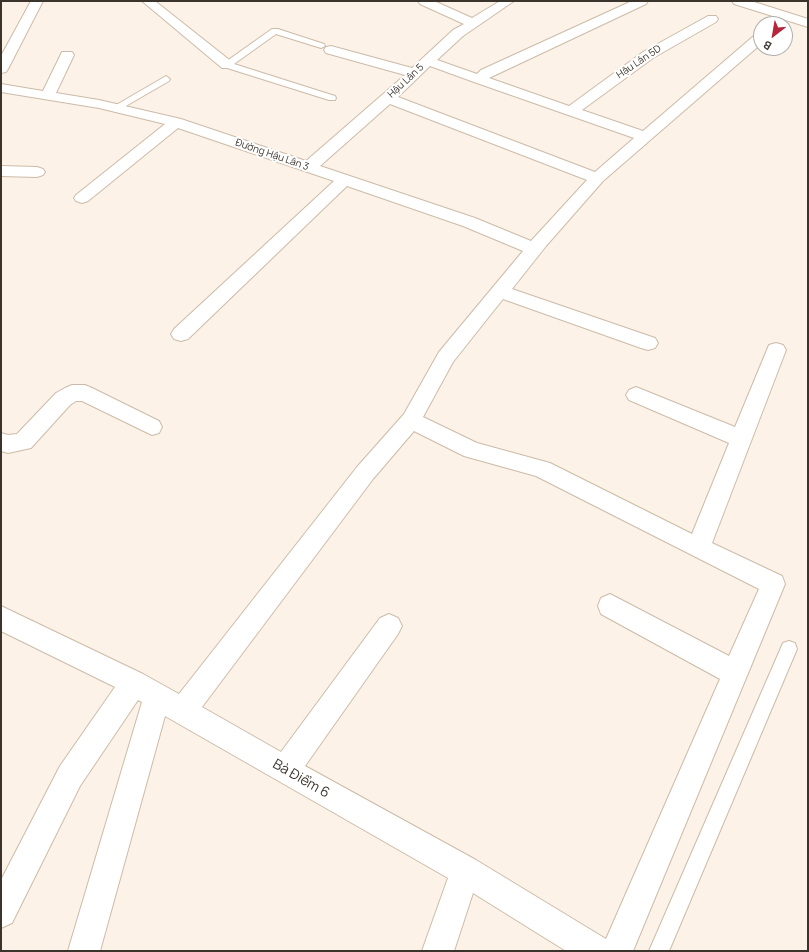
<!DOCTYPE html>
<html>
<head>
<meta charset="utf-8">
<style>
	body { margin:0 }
	#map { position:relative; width:809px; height:952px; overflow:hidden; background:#fdf2e7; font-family:Manrope,sans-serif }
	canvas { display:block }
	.frame { position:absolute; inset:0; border:2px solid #3b342d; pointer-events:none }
	.north { position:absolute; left:753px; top:16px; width:40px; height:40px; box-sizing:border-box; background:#fff; border:1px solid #b1aeab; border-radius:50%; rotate:211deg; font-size:11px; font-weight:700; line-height:16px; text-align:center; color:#3b342d }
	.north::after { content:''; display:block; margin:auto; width:14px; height:18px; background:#b6253a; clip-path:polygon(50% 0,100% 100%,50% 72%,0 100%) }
</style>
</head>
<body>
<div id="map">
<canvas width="809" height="952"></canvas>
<div class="frame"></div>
<div class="north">B</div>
</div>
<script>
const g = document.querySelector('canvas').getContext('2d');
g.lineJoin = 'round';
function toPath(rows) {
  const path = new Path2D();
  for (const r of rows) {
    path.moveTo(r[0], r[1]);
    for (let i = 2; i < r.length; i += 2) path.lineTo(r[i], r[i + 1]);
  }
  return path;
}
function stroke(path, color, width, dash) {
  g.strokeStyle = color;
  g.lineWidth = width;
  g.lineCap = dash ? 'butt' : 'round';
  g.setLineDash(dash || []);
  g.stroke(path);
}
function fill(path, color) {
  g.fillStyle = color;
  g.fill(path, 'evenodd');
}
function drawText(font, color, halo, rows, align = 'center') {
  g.font = font + ' Manrope,sans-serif';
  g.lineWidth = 4;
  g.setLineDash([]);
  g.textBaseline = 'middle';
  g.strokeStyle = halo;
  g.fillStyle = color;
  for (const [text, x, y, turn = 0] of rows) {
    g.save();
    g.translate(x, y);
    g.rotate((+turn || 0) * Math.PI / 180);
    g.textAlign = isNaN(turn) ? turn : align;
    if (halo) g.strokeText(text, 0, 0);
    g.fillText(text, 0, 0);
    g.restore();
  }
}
const lane = toPath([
	[272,29,278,29,324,44,325,46,321,48,276,34,234,64,335,96,336,98,335,100,329,100,224,67,223,65,224,63,272,29],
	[166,76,170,79,169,81,119,110,113,110,111,108,166,76],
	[789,641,795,643,797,649,669,951,649,951,783,643,789,641]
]);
const street = toPath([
	[142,1,155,1,232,62,234,65,232,68,222,68,142,1],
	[418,1,434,1,472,18,500,1,514,1,463,36,437,60,477,74,481,70,632,1,648,1,646,4,489,78,569,106,643,52,708,16,716,16,718,19,716,22,653,58,582,110,643,131,756,34,761,33,761,44,603,181,546,246,512,289,655,338,658,343,655,348,648,350,641,348,503,299,453,362,423,417,477,443,550,463,692,534,729,443,629,400,626,395,629,390,636,387,735,427,769,345,776,343,783,345,786,350,712,543,782,576,785,584,633,951,566,951,473,893,454,951,422,951,448,878,165,716,100,951,68,951,142,702,138,700,80,786,12,923,1,928,1,880,60,766,115,687,1,631,1,606,143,674,179,694,357,467,404,414,439,352,523,251,463,226,347,186,188,339,181,341,174,339,171,334,174,329,334,181,178,128,88,201,82,203,76,201,74,198,76,195,165,124,99,108,1,92,1,84,43,91,62,52,72,52,74,55,56,93,99,100,181,119,306,161,405,75,326,53,324,50,326,47,331,46,412,68,453,30,464,24,420,4,418,1],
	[430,66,474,82,634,138,595,172,398,97,430,66],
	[390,104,587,180,531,241,475,218,320,166,390,104],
	[414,431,464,456,536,476,759,589,729,656,610,594,601,598,598,606,601,614,720,679,606,939,476,860,305,766,398,634,402,626,398,618,389,614,380,618,281,752,202,707,373,479,414,431],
	[732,1,751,1,808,19,808,27,734,4,732,1],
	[1,166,37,167,43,169,45,172,43,175,37,177,1,176,1,166],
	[72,385,85,385,92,388,159,421,162,427,159,433,152,435,82,401,76,401,70,405,31,448,8,453,1,451,1,433,8,435,17,434,56,393,65,388,72,385]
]);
const secondary = toPath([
	[31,1,43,1,8,69,6,72,1,73,1,56,31,1]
]);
const farStreetnames = [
	["Hậu Lân 5D",639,62,-34],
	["Hậu Lân 5",406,81,-43],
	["Đường Hậu Lân 3",272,155,19]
];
const nearStreetnames = [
	["Bà Điểm 6",301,779,30]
];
stroke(lane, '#ccbba8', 2);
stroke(street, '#ccbba8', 2);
stroke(secondary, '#ccbba8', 2);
fill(lane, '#fff');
fill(street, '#fff');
fill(secondary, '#fff');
drawText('10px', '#3b342d', '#fff', farStreetnames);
drawText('14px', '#3b342d', '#fff', nearStreetnames);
</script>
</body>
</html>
